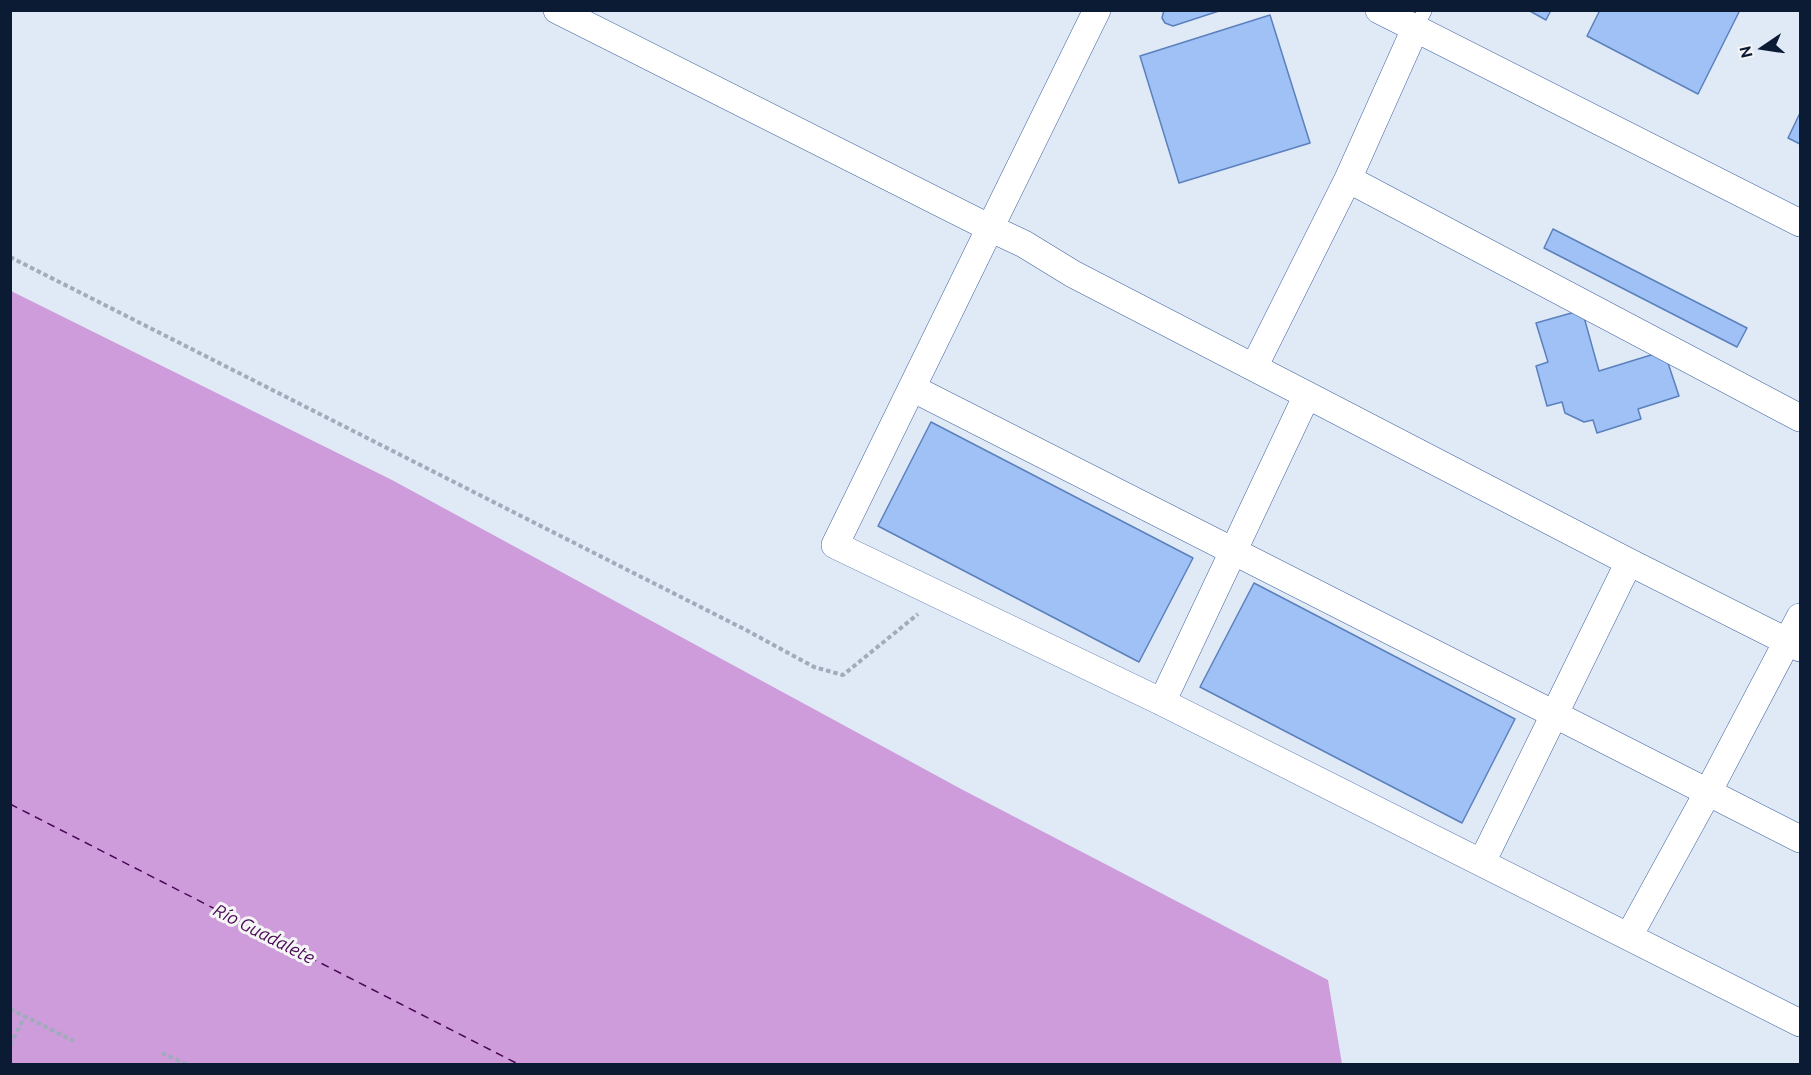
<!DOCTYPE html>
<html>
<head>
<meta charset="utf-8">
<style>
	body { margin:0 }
	#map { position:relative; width:1811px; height:1075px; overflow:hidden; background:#e0e9f6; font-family:Ubuntu,sans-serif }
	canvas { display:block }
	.frame { position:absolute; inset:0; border:12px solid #0c1b34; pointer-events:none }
	.north { position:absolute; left:1733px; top:18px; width:60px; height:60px; -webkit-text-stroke:4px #f5f5f5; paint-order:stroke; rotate:257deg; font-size:16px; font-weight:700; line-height:24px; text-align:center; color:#0c1b34 }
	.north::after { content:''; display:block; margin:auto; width:21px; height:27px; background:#0c1b34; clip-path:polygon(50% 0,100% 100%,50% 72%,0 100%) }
</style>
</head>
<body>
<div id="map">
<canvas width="1811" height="1075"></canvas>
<div class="frame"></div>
<div class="north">N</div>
</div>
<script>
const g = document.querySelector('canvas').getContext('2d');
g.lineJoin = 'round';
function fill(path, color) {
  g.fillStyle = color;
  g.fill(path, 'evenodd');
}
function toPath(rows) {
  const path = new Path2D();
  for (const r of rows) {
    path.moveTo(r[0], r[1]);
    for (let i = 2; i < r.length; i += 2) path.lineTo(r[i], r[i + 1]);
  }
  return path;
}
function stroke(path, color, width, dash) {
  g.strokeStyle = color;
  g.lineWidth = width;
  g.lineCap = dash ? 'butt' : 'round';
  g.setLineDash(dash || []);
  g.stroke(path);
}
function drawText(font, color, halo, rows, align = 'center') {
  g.font = font + ' Ubuntu,sans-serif';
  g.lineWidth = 6;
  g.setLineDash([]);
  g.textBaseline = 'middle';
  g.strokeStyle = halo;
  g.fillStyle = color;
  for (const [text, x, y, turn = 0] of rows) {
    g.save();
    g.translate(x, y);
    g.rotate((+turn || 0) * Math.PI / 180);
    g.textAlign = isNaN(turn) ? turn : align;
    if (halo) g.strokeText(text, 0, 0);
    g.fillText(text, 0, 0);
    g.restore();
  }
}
const water = toPath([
	[11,291,392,480,963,790,1328,980,1342,1064,11,1064]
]);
const ferry = toPath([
	[10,804,518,1064]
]);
const building = toPath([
	[1164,10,1222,10,1173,26,1165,23,1162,18,1164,10],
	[1528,10,1551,10,1546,20,1528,10],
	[1600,10,1740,10,1698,94,1587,36,1600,10],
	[1270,15,1310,143,1179,183,1140,56,1270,15],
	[1800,113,1800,144,1788,138,1800,113],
	[1553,229,1747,328,1737,347,1544,248,1553,229],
	[1582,310,1599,371,1664,351,1679,396,1638,409,1641,419,1597,433,1593,420,1584,422,1565,413,1562,402,1547,406,1536,366,1548,362,1536,323,1582,310],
	[931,422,1193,558,1139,662,878,526,931,422],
	[1254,583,1515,719,1462,823,1200,687,1254,583]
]);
const path = toPath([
	[10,257,746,630,814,667,843,675,918,614],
	[10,1009,74,1041],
	[10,1045,25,1016],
	[162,1053,186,1064]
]);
const service = toPath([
	[1415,29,1425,10]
]);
const minor = toPath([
	[557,10,990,228,1097,10],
	[1379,10,1800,223],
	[1348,179,1415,29],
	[1254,367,1348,179,1800,418],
	[912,388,1800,839],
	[1800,648,1629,562,1307,395,1073,274,1024,244,990,228,835,545,1162,702,1800,1023],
	[1162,702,1307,395],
	[1482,862,1629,562],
	[1629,936,1708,792,1800,617]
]);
const waterNames = [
	["Río Guadalete",264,934,27]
];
fill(water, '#ce9cdb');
stroke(ferry, '#490856', 1.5, [8, 6]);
fill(building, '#a0c1f5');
stroke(building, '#5a80bd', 1.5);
stroke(service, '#4165a0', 15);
stroke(minor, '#4165a0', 28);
stroke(path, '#a0abbb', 4, [4.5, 3]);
stroke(service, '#fff', 14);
stroke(minor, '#fff', 27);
drawText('italic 18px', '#490856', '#f5f5f5', waterNames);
</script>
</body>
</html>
